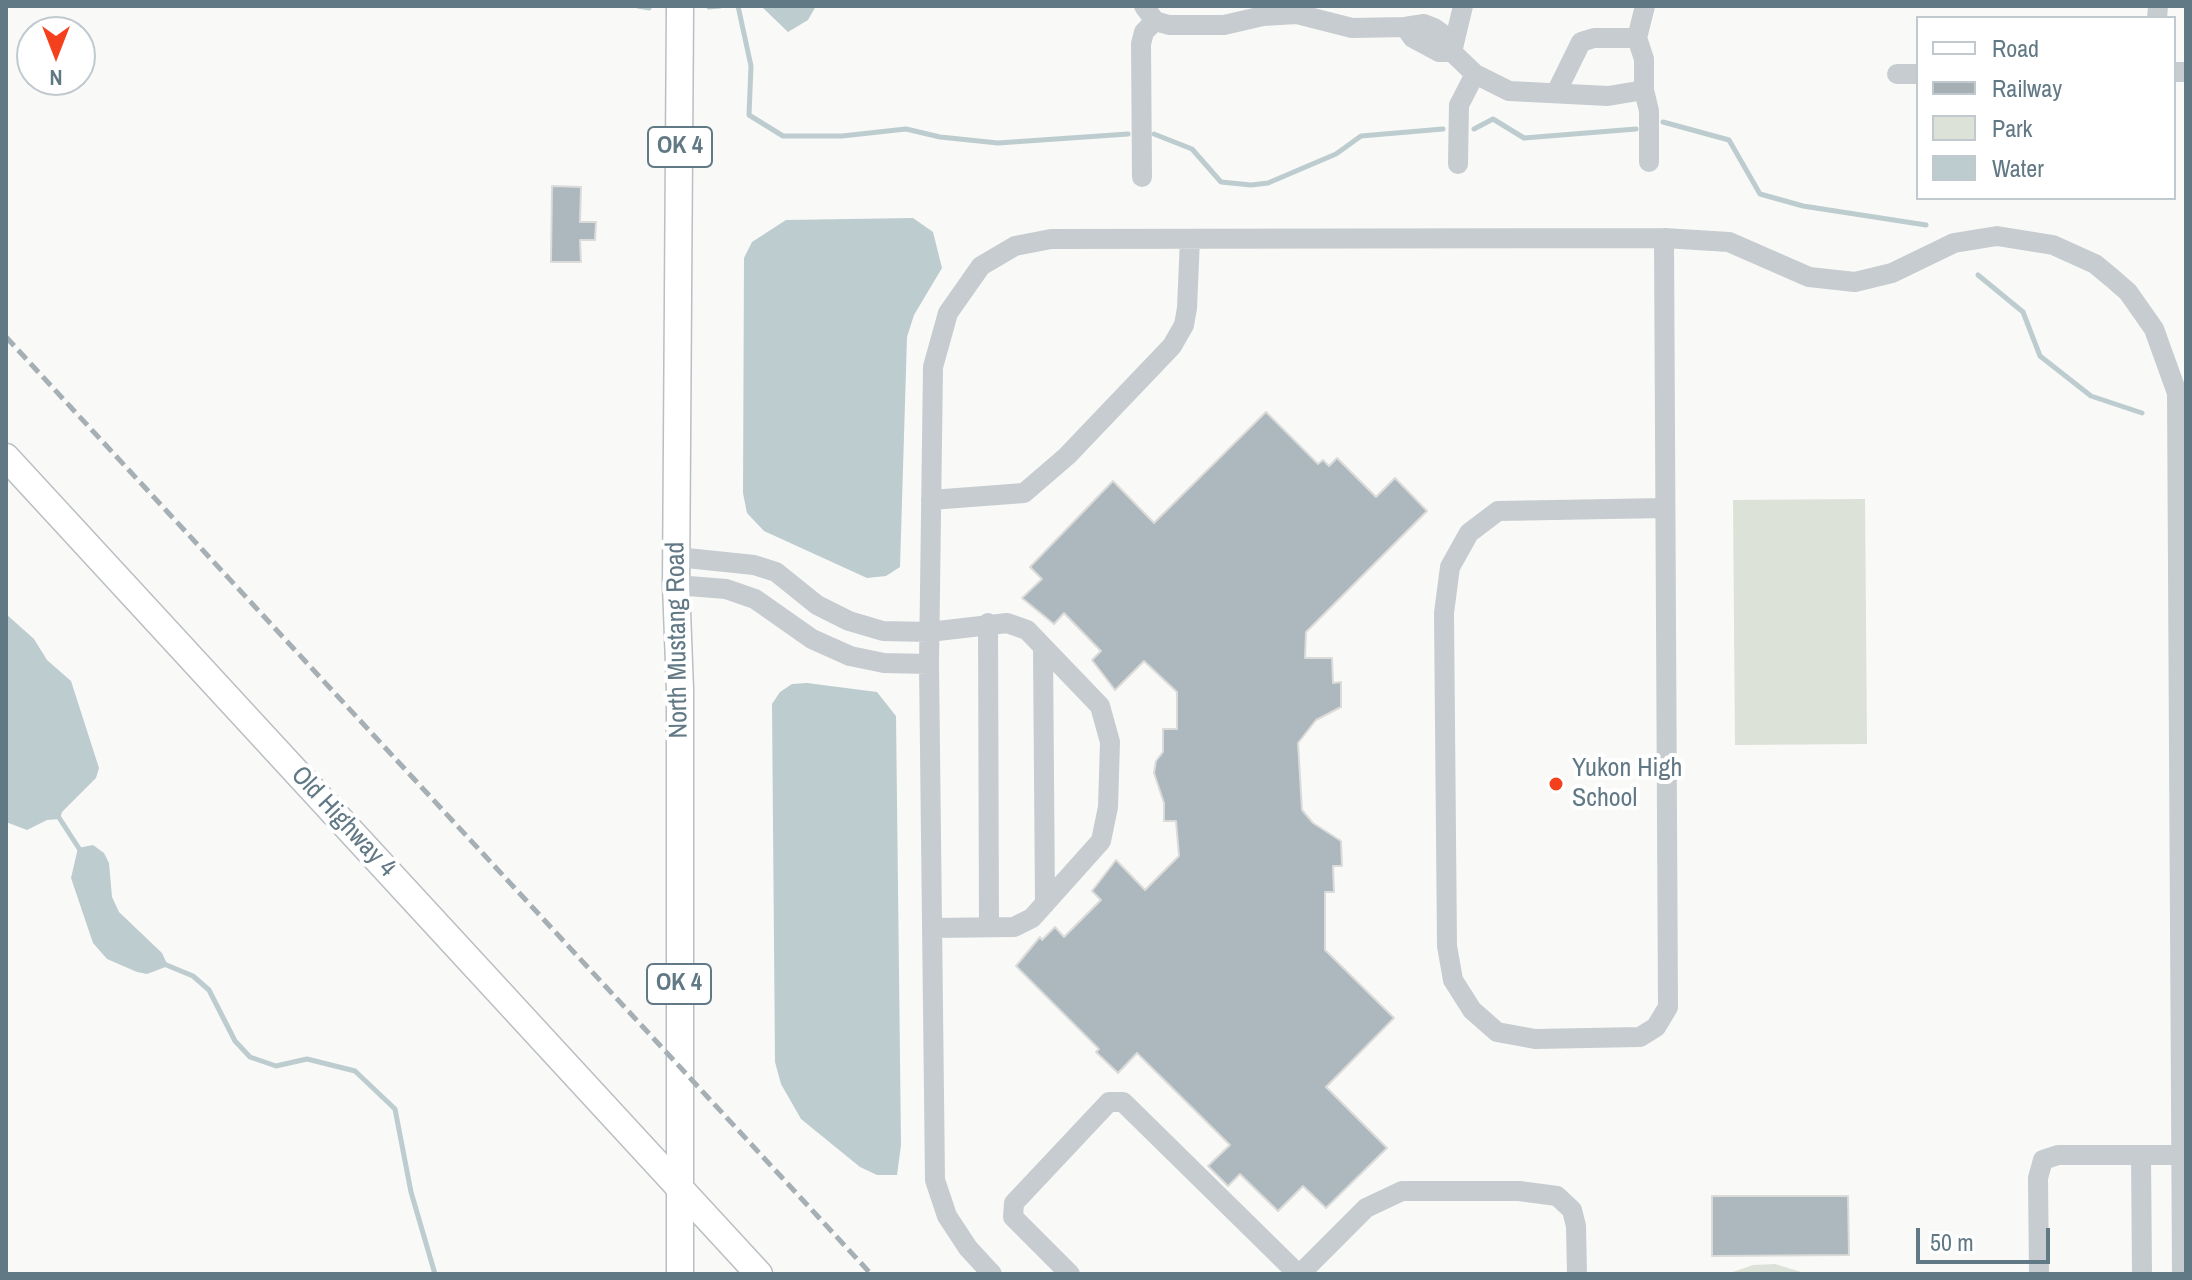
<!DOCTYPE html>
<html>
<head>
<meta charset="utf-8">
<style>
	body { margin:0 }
	#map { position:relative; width:2192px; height:1280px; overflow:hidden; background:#f9f9f7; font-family:"Archivo Narrow",sans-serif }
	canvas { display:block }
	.frame { position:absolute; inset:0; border:8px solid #617885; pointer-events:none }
	.legend { position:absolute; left:1916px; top:16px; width:260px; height:184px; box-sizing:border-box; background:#fff; border:2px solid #c0c9ce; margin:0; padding:10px 14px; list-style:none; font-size:24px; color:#617885 }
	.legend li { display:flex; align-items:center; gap:16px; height:40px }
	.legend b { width:40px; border:2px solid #c0c9ce }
	.north { position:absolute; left:16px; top:16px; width:80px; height:80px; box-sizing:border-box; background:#fff; border:2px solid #c0c9ce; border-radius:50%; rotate:180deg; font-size:22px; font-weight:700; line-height:32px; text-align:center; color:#617885 }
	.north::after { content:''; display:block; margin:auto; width:28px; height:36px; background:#f4401c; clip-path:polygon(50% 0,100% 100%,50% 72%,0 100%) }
	.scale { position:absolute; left:1916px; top:1228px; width:134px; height:36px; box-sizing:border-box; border:4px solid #617885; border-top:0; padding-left:10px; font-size:24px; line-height:28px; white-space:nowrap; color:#617885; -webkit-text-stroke:6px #fff; paint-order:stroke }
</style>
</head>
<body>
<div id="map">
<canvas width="2192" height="1280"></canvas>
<div class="frame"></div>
<ul class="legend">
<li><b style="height:10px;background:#fff"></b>Road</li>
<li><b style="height:10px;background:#a6afb4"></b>Railway</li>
<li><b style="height:22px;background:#dce2d7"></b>Park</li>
<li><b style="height:22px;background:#bdcccf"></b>Water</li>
</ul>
<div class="north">N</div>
<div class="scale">50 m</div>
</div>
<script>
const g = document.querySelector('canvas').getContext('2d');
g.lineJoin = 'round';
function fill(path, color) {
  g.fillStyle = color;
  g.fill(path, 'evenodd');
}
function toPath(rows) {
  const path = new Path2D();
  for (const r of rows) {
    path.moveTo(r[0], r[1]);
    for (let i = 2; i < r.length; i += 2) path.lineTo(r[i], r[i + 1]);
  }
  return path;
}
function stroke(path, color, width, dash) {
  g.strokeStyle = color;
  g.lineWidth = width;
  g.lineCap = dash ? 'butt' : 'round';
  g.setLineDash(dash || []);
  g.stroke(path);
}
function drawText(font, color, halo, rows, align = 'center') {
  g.font = font + ' "Archivo Narrow",sans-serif';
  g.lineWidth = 8;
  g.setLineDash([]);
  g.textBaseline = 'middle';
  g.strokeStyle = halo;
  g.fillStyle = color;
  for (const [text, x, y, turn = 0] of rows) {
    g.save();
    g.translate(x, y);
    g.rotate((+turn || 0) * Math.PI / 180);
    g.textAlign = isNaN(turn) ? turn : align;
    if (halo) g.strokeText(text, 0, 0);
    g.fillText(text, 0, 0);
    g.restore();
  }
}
const green = toPath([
	[1865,499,1867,744,1735,745,1733,500],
	[1775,1264,1808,1274,1727,1274,1753,1265]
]);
const water = toPath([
	[761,6,816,6,808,20,788,32],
	[913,218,933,232,942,268,914,315,907,337,900,567,886,576,867,578,764,531,747,513,743,493,744,258,752,242,786,220],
	[6,614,34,639,47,660,71,681,99,768,96,778,62,812,60,819,47,820,27,830,6,822],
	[807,683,877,692,896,716,901,1145,897,1175,877,1175,860,1167,801,1119,781,1084,775,1062,772,704,780,692,792,684],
	[93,845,104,853,109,863,112,897,119,912,162,953,168,966,147,974,137,972,107,959,93,943,71,878,78,848]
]);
const stream = toPath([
	[638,6,649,8],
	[738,6,751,66,749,115,783,136,842,136,906,129,940,137,998,143,1128,134],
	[709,7,720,6],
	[1663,122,1729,140,1760,194,1803,206,1926,225],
	[1474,129,1493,119,1524,138,1636,129],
	[1154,134,1192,149,1221,182,1251,185,1268,183,1336,154,1361,136,1443,129],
	[1978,275,2023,312,2040,356,2091,396,2142,413],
	[58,816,80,850],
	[164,964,193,976,209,990,235,1041,250,1057,276,1066,307,1059,355,1071,395,1109,411,1192,435,1274]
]);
const building = toPath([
	[552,186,581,187,580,222,596,222,595,240,580,240,581,262,551,262,552,186],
	[1266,412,1318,464,1323,460,1329,466,1337,458,1376,497,1395,478,1427,511,1306,632,1305,658,1332,658,1333,683,1341,682,1341,707,1316,720,1298,743,1302,810,1313,823,1341,841,1342,866,1333,866,1334,892,1325,892,1325,950,1394,1018,1326,1087,1387,1148,1326,1208,1303,1186,1278,1211,1240,1174,1228,1186,1208,1166,1230,1145,1137,1053,1118,1073,1096,1052,1099,1049,1016,966,1040,937,1042,940,1055,927,1064,937,1101,900,1092,891,1116,860,1145,890,1179,856,1176,821,1164,821,1164,803,1154,773,1156,761,1163,752,1163,729,1177,729,1177,692,1144,661,1115,690,1092,660,1101,651,1064,613,1054,624,1022,598,1042,579,1030,567,1113,481,1154,523,1266,412],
	[1712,1196,1848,1196,1849,1255,1712,1256,1712,1196]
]);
const minor = toPath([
	[1144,6,1155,21,1169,25,1224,25,1263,16,1297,14,1352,28,1405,27],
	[1645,6,1637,38,1644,59,1644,90,1649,111,1649,162],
	[2157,18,2158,6],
	[1452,52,1439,52,1413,38,1405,27,1424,24,1434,28,1448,38,1452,52,1475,74,1509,91,1608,96,1644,90],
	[1452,52,1463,6],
	[2174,72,2186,72],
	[1897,74,1918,74],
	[1556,93,1581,42,1594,38,1637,38],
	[1458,164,1459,105,1475,74],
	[1142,177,1141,44,1144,32,1155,21],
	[1664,238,1668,1007,1656,1027,1640,1037,1535,1039,1497,1032,1472,1010,1453,980,1447,946,1444,613,1450,567,1469,533,1498,511,1665,508],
	[931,500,1024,493,1067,456,1172,346,1184,325,1187,308,1190,239],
	[677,557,754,565,776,572,817,605,849,621,883,631,929,632,1007,623,1027,630,1100,706,1110,742,1108,807,1101,841,1032,918,1014,927,932,928],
	[676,585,726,589,755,599,812,639,850,656,884,663,929,664],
	[988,623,989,927],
	[1043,647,1045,904],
	[2141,1155,2142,1274],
	[992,1274,968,1248,947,1216,935,1180,929,664,933,367,948,313,981,266,1015,246,1051,239,1664,238,1729,242,1809,277,1855,282,1892,273,1954,243,1997,236,2053,245,2095,264,2112,278,2128,292,2154,329,2177,393,2182,1274],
	[1070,1274,1013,1217,1014,1203,1109,1102,1123,1102,1298,1274],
	[1300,1274,1366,1208,1402,1191,1519,1191,1557,1196,1572,1210,1576,1226,1577,1274],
	[2039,1274,2038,1178,2043,1160,2058,1155,2181,1155]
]);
const major = toPath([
	[6,457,759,1274],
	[680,1274,680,690,676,585,680,6]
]);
const rail = toPath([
	[6,337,871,1274]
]);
const markers = [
	[1556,784,8,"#f4401c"]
];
const shields = [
	[680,147,64],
	[679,984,64]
];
const shieldNames = [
	["OK 4",680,147],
	["OK 4",679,984]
];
const streetNames = [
	["North Mustang Road",678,640,-91],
	["Old Highway 4",343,822,47]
];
const poiNames = [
	["Yukon High",1572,769],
	["School",1572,799]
];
fill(green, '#dce2d7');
fill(water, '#bdcccf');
stroke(stream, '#bdcccf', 5);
fill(building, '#acb8bd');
stroke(building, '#dbdbd9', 2);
stroke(major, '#b9bfc2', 29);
stroke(minor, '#c6cccf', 20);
stroke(major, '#fff', 26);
stroke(rail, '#a6afb4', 5, [12, 6]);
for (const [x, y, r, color] of markers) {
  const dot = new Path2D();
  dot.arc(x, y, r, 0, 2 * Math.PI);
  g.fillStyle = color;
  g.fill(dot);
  stroke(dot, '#fff', 3);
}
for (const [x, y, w] of shields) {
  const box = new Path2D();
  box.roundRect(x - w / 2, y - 20, w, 40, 6);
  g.fillStyle = '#fff';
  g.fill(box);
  stroke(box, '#617885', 2);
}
drawText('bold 24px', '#617885', null, shieldNames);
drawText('26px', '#617885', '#fff', streetNames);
drawText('26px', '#617885', '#fff', poiNames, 'left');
</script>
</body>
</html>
